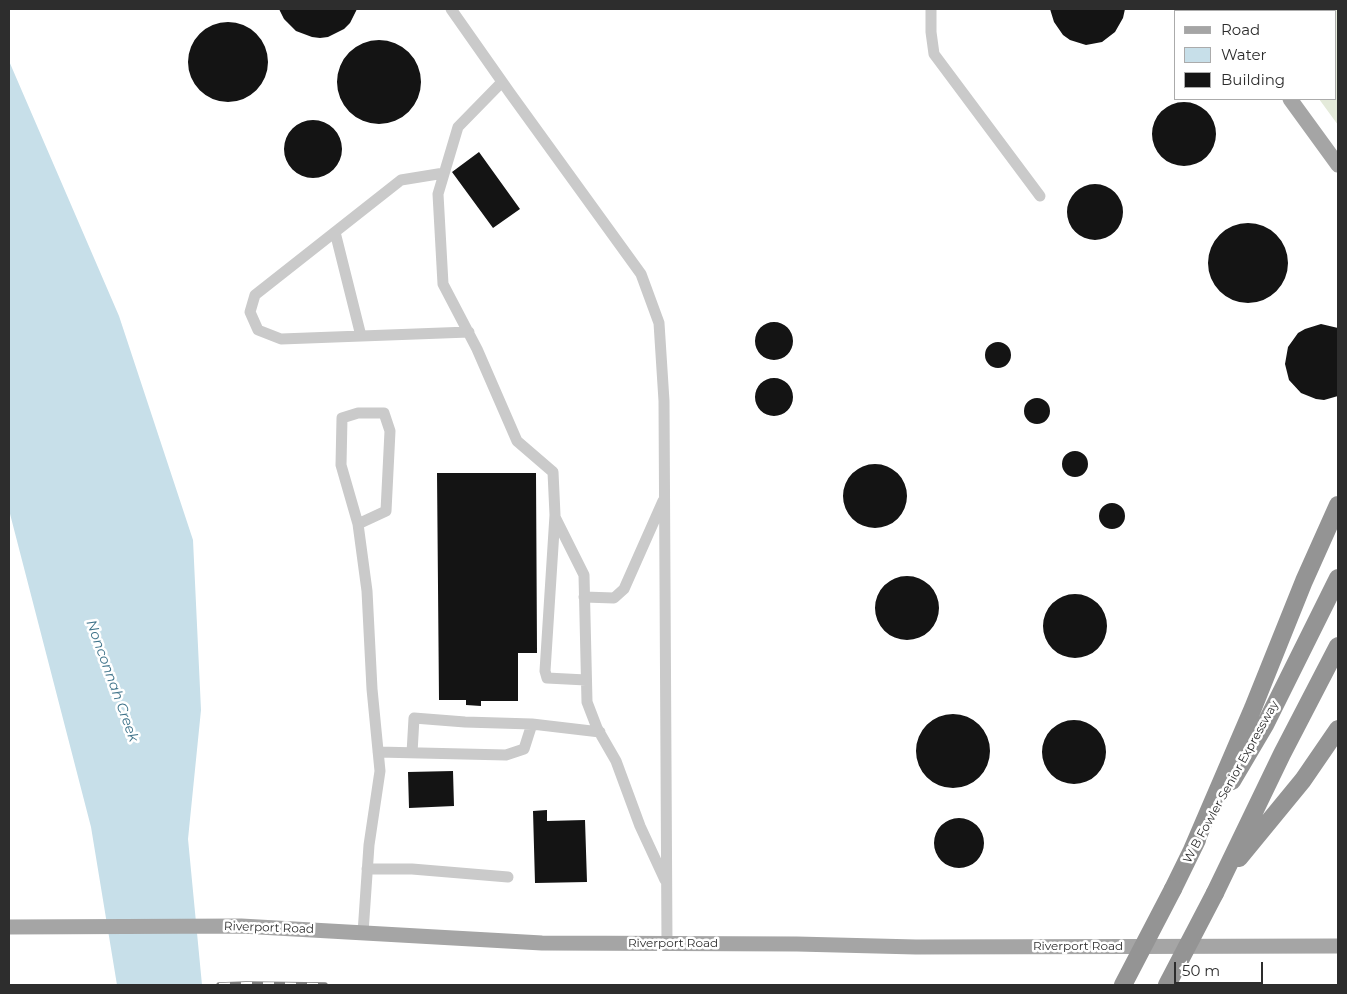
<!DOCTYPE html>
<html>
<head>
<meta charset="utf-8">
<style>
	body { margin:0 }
	#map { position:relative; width:1347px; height:994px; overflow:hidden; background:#fff; font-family:Montserrat,sans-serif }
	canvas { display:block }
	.frame { position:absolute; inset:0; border:10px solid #2d2d2d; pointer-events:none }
	.legend { position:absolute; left:1174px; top:10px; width:162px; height:90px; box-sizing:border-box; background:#fff; border:1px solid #ababab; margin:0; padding:6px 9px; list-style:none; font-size:15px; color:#2d2d2d }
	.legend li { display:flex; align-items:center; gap:10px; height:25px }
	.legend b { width:25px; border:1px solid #ababab }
	.scale { position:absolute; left:1174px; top:962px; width:89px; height:22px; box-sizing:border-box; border:2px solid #2d2d2d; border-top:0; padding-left:6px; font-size:15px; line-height:18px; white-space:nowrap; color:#2d2d2d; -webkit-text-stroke:4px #fff; paint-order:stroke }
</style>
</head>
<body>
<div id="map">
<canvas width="1347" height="994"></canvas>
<div class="frame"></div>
<ul class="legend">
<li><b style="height:6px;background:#a5a5a5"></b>Road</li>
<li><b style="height:14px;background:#c7dfe9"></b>Water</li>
<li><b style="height:14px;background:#141414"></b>Building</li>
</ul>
<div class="scale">50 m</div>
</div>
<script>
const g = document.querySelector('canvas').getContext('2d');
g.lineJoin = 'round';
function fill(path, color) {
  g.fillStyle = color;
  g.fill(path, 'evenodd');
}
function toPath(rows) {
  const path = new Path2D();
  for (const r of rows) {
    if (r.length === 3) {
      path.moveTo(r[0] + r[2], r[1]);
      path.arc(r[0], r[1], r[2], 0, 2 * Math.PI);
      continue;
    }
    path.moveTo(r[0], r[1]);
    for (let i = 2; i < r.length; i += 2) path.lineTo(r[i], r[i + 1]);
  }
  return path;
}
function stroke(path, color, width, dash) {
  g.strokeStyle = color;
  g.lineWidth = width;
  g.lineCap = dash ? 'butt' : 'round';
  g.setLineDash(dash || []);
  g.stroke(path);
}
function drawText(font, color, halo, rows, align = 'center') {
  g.font = font + ' Montserrat,sans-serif';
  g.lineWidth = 5;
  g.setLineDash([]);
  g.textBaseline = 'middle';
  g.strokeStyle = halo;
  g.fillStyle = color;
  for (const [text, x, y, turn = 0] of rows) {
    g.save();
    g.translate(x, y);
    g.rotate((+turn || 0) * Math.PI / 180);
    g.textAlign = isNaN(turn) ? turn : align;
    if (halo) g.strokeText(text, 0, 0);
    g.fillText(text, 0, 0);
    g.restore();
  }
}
const green = toPath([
	[1254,9,1338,9,1338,125,1319,99,1336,99,1336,11,1256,11]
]);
const water = toPath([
	[9,61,119,316,193,540,201,710,188,839,202,985,117,985,91,827,9,510]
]);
const building = toPath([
	[279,9,357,9,350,23,344,29,328,37,320,38,312,37,296,31,284,19],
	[1050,9,1125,9,1123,18,1115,32,1102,42,1086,45,1070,40,1063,35,1054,22],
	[228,62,40],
	[379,82,42],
	[1184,134,32],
	[313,149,29],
	[479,152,520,209,493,228,452,172],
	[1095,212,28],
	[1248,263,40],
	[774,341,19],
	[1321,324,1338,328,1338,396,1324,400,1316,399,1301,393,1289,380,1285,364,1288,347,1298,333,1305,329],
	[998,355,13],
	[774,397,19],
	[1037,411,13],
	[1075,464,13],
	[875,496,32],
	[437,473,536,473,537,653,518,653,518,701,481,701,481,706,466,705,466,700,439,700],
	[1112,516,13],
	[907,608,32],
	[1075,626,32],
	[953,751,37],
	[1074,752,32],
	[453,771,454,806,409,808,408,772],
	[547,810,547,821,585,820,587,882,535,883,533,811],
	[959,843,25]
]);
const minor = toPath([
	[451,9,510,93,641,274,659,323,664,401,667,943],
	[931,9,931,32,934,54,1040,196],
	[502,82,458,127,438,194,443,284,477,349,517,441,553,472,555,515,545,671,547,678,586,680],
	[444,173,401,180,255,295,250,312,258,330,281,339,469,332],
	[335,232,361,336],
	[555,517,584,575,587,702,597,728,616,761,640,826,665,880],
	[358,524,386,511,390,431,384,413,358,413,342,418,341,465,358,524,367,591,372,689,380,771,369,845,363,933],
	[584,597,614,598,624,589,663,501],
	[378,752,506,755,524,749,532,724],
	[412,753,414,718,465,722,532,724,600,732],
	[367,869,412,869,508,877]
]);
const major = toPath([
	[1225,9,1227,11],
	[1260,9,1260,11],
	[1290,99,1338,165],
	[9,927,241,926,542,943,797,944,916,947,1338,946]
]);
const highway = toPath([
	[1232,781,1265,725,1338,578],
	[1192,850,1253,708,1304,581,1338,505],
	[1239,858,1303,780,1338,729],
	[1173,889,1197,840],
	[1215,893,1282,754,1338,646]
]);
const rail = toPath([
	[219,985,246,984,325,985]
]);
const highwayBridge = toPath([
	[1123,985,1173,889],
	[1167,985,1215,893]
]);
const streetNames = [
	["W B Fowler Senior Expressway",1231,782,-61],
	["Riverport Road",269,928,2],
	["Riverport Road",673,943],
	["Riverport Road",1078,946]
];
const waterNames = [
	["Nonconnah Creek",112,681,70]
];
fill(green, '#e4eada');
fill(water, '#c7dfe9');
fill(building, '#141414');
stroke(minor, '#cacaca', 11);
stroke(major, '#a5a5a5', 15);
stroke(highway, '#949494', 18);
stroke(rail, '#828282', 5.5);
stroke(rail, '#fff', 4, [11]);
stroke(highwayBridge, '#949494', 18);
drawText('12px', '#2d2d2d', '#fff', streetNames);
drawText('italic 14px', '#3f738a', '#fff', waterNames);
</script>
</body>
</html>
